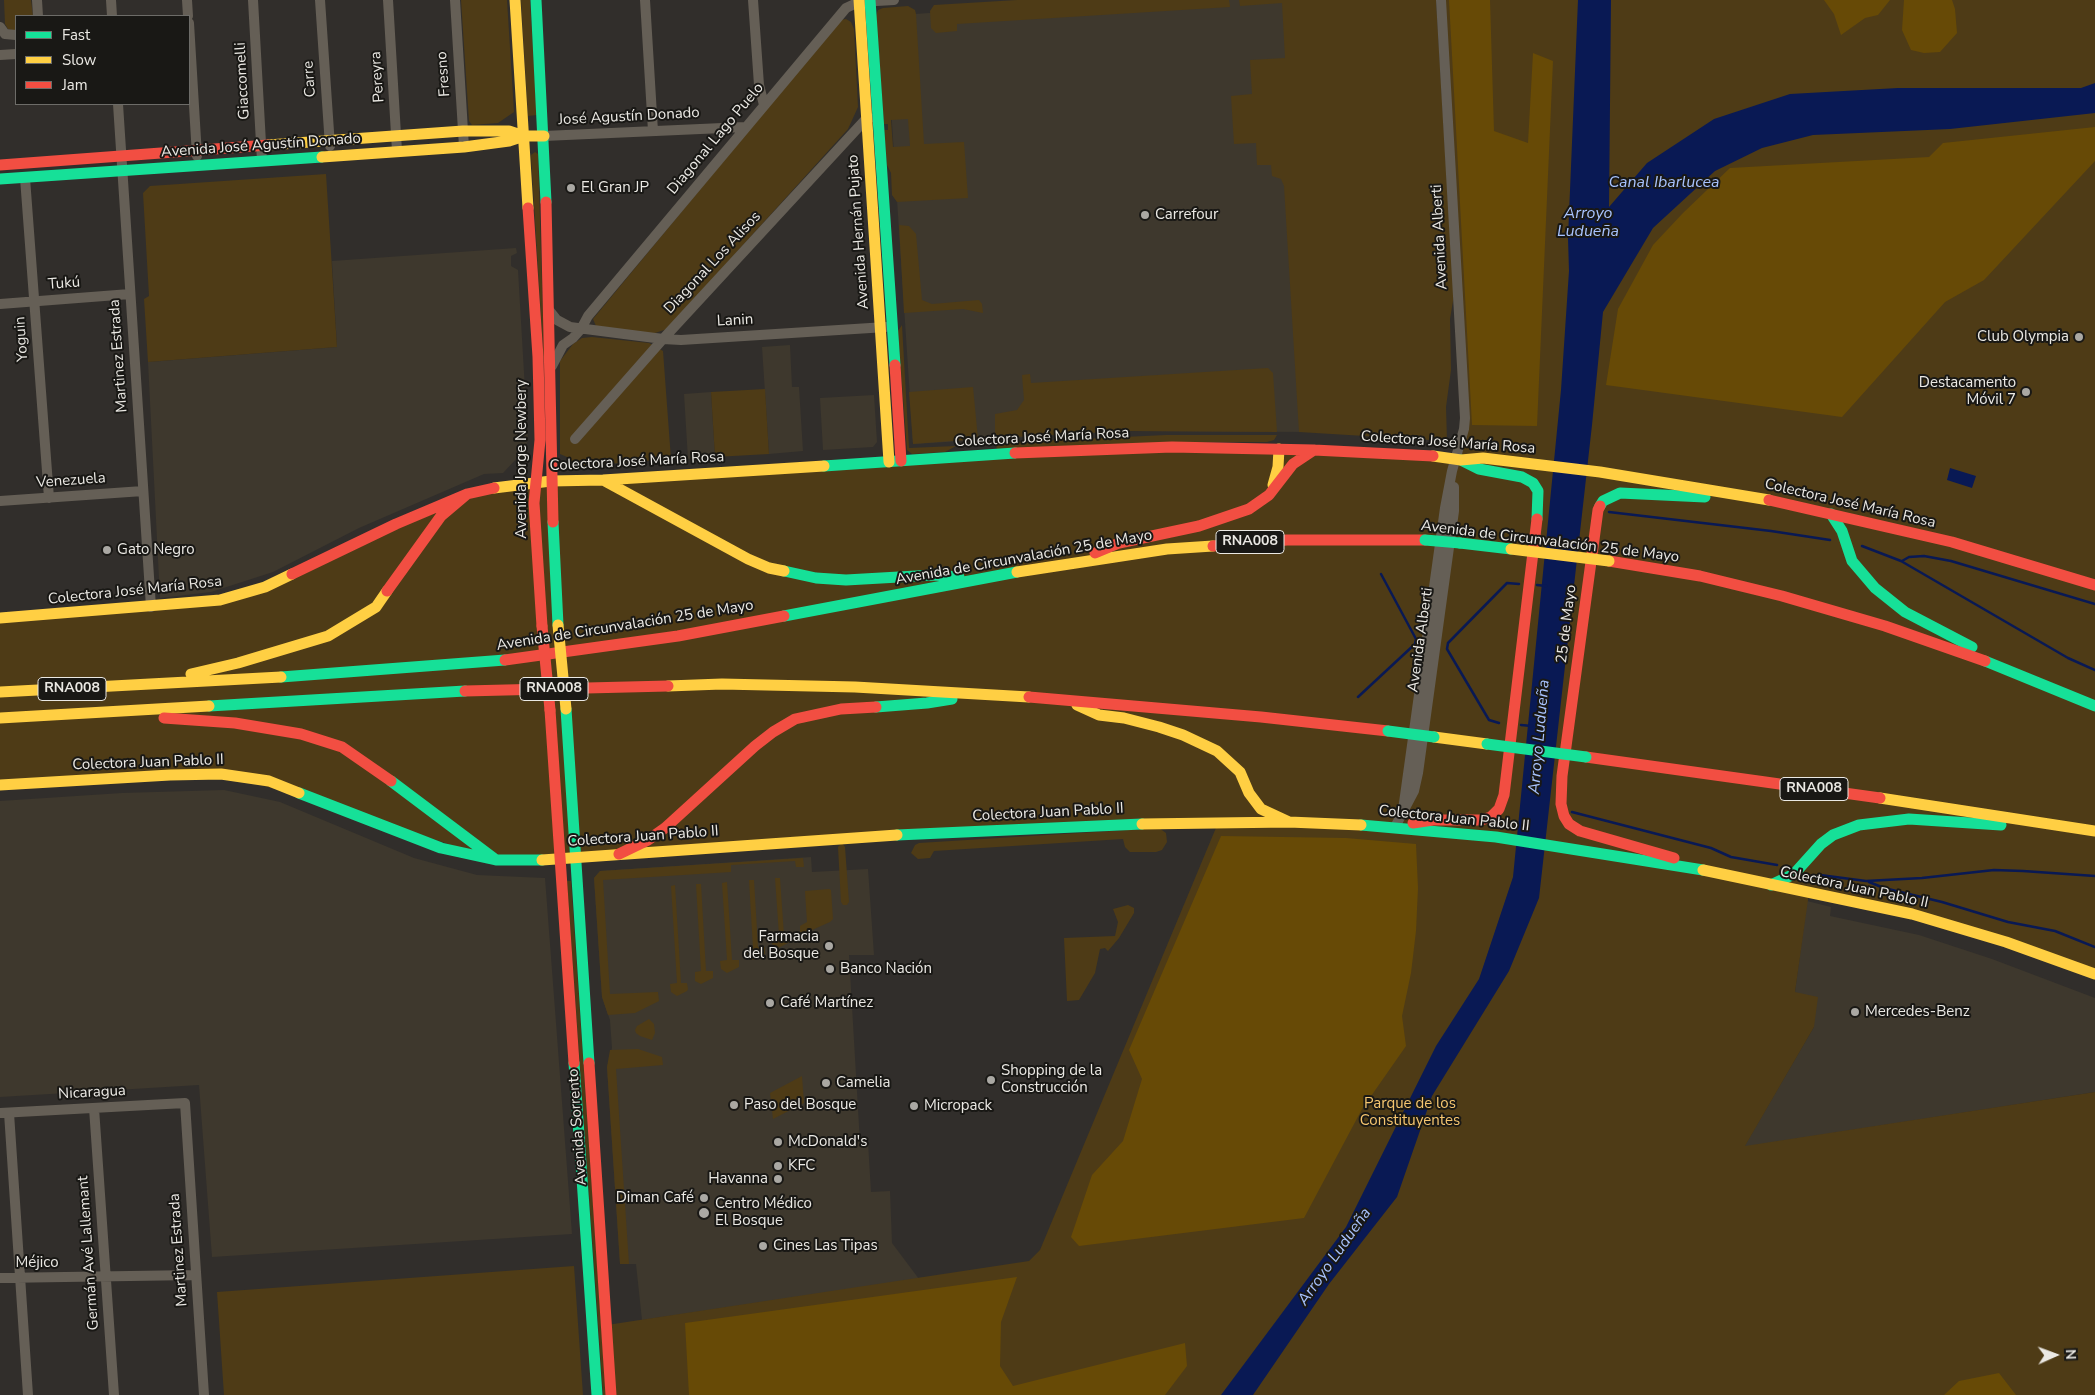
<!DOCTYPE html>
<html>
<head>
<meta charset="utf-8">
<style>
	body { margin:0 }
	#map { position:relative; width:2095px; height:1395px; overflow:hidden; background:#312e2b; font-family:"Nunito Sans",sans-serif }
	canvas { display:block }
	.legend { position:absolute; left:15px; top:15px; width:175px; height:90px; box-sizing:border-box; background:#191815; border:1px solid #6d6c68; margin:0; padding:6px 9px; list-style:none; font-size:15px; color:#ebe9e4 }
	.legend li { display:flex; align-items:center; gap:10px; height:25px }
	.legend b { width:25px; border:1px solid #6d6c68 }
	.north { position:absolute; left:2030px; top:1330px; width:50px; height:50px; -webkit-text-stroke:4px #191815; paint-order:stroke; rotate:88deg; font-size:14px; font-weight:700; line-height:20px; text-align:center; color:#ebe9e4 }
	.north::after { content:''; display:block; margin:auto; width:18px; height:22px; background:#ebe9e4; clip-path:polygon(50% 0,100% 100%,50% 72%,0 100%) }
</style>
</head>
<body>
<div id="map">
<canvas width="2095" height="1395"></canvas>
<ul class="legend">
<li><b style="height:6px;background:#16e098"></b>Fast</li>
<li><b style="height:6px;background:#ffcf43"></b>Slow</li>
<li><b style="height:6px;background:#f24e42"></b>Jam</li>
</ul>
<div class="north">N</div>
</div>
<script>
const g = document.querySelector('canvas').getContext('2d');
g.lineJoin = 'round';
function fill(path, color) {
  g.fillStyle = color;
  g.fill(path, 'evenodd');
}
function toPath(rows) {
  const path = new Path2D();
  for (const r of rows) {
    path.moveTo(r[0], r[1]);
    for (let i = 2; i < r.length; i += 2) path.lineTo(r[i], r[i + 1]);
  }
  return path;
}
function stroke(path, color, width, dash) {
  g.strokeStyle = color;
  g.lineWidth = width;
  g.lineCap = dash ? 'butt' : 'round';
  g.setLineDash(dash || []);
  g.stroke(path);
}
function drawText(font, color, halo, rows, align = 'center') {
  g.font = font + ' "Nunito Sans",sans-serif';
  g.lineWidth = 4;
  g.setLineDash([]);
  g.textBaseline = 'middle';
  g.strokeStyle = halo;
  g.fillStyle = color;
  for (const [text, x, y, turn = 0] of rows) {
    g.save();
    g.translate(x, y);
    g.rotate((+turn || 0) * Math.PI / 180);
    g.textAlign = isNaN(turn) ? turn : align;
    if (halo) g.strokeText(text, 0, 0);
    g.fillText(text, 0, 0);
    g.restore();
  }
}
const built = toPath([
	[1122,0,1401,0,1311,432,1126,431,913,444,885,16],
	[516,248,517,253,511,256,511,266,518,270,528,441,519,456,503,473,484,474,359,528,273,572,211,592,160,598,148,362,337,347,332,261],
	[790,345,792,387,799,387,803,451,769,454,762,347],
	[711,392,715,457,688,459,684,394],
	[874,395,877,442,873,447,823,450,820,398],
	[224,790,280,802,414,858,477,875,545,878,572,1234,212,1257,199,1085,0,1097,0,801,122,793],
	[811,857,812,872,868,869,874,955,849,955,860,1143,868,1142,871,1192,890,1191,892,1243,919,1279,642,1320,636,1264,620,1264,607,1067,612,1048,610,1020,602,997,594,878,600,871],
	[1807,901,1831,907,1830,916,1919,935,1992,959,2095,998,2095,1092,1744,1147,1814,1027,1795,992]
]);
const green = toPath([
	[4,0,31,0,33,16,16,16,16,31,8,29,5,24],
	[461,0,507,0,514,112,498,123,472,125,469,121],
	[521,0,530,0,537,115,528,116],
	[1017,0,1229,0,1230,7,957,24,957,31,936,33,931,28,930,11,934,5],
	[1239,0,1436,0,1454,295,1450,319,1451,370,1446,407,1447,441,1299,432,1284,186,1281,179,1272,176,1271,165,1257,165,1256,143,1234,144,1231,96,1252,94,1250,60,1285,58,1282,3,1240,6],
	[1441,0,2095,0,2095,974,2006,942,1809,893,1795,992,1818,997,1814,1027,1745,1146,2095,1092,2095,1395,611,1395,607,1325,1029,1261,1040,1250,1218,823,496,860,329,804,221,774,0,785,0,618,220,600,499,487,1172,447,1455,459,1464,429],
	[908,6,915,10,916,14,924,144,964,142,968,198,897,202,892,195,891,173,887,165,884,130,888,130,888,124,884,124,876,16,878,10,883,8],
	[908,119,910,146,893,147,891,120],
	[846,19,851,22,854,29,858,107,848,129,667,329,652,334,596,326,593,319,840,20],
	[535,152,538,154,545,382,531,155],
	[326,174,337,347,148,362,144,299,149,296,143,193,150,186],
	[899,225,909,226,916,234,922,300,932,304,979,300,982,304,983,313,963,309,904,313],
	[902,325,909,448,956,446,945,452,912,454,907,450,898,331],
	[592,337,649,343,663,351,671,459,568,467,567,457,560,454,560,361,573,344,582,338],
	[1268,368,1273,373,1277,432,1126,431,995,438,995,414,1017,410,1024,400,1022,375,1030,374,1031,383],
	[973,387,978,439,913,444,909,392],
	[765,389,769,454,715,457,711,392],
	[1166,435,1277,435,1274,440,1267,442,1209,442,997,449,995,443],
	[1159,828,1166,833,1167,842,1162,850,1156,852,1130,852,1125,847,1123,839,934,851,930,858,918,859,911,853,915,845,919,843],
	[842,843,845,847,849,902,847,905,843,905,841,902,838,847],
	[803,858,804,867,796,867,795,861,731,865,731,872,603,880,610,994,658,992,659,1001,635,1013,608,1015,602,997,594,878,600,871],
	[775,878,780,878,784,935,790,935,791,940,790,942,778,948,772,944,772,936,779,935],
	[749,880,754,880,758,947,765,947,765,954,753,960,747,957,746,948,753,948],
	[567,881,571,881,606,1395,603,1395],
	[727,882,732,960,739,960,739,967,727,973,721,969,720,961,727,960,722,883],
	[696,884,701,884,706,971,713,971,713,978,701,984,695,981,695,972,701,971],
	[675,885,681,983,687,983,688,989,687,991,677,996,671,992,670,984,677,983,671,886],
	[829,889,831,890,833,919,830,922,803,934,800,932,800,926,807,922,805,891],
	[1128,905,1134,908,1134,913,1119,938,1108,951,1105,948,1100,949,1095,973,1079,1000,1067,1001,1064,938,1115,936,1118,922,1113,909],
	[649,1019,654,1024,655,1033,652,1040,640,1036,636,1033,635,1030,637,1026],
	[638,1049,662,1057,663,1065,616,1069,629,1264,620,1264,607,1067,610,1050],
	[802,1076,804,1103,773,1119,770,1093],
	[574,1266,583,1395,224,1395,217,1292]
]);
const forest = toPath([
	[1449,0,1490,0,1494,131,1528,143,1533,53,1553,61,1537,426,1472,425],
	[1824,0,1890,0,1878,15,1865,18,1841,35,1834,14],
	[1904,0,1952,0,1955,9,1957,33,1940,52,1924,53,1911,50,1902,30],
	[2095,127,2095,161,1984,280,1945,302,1842,417,1606,385,1618,309,1653,245,1683,213,1730,168,1929,157,1943,143],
	[1221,836,1346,838,1416,844,1418,888,1416,931,1411,973,1402,1016,1406,1046,1362,1109,1304,1218,1079,1246,1071,1237,1092,1175,1123,1141,1142,1079,1129,1050],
	[1017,1277,1001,1322,1000,1366,1013,1386,1185,1343,1187,1366,1165,1395,689,1395,685,1323],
	[1999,1373,2016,1395,1944,1395,1959,1381]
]);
const water = toPath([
	[1578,0,1611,0,1609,207,1647,163,1714,119,1790,94,1898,88,2081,88,2095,83,2095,113,1950,129,1813,135,1762,148,1715,171,1653,228,1603,312,1592,425,1539,898,1509,971,1432,1096,1397,1197,1329,1284,1253,1395,1221,1395,1346,1227,1436,1046,1479,979,1513,877,1561,390,1569,271,1568,238],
	[1950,468,1976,476,1972,488,1947,480]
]);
const stream = toPath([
	[1609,512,1771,531,1830,540],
	[1862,546,1901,561,2068,658,2095,670],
	[1902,561,1909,557,1924,556,1951,561,2095,604],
	[1537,585,1546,586],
	[1358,697,1415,644,1416,639,1381,574],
	[1499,723,1489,720,1447,649,1448,643,1507,583,1519,584],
	[1521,725,1532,726],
	[1572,812,1711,848,1731,857,1777,865],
	[1820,875,1866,881,1922,878,1994,870,2023,871,2095,876],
	[1869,882,1884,888,1942,902,2008,922,2055,931,2095,947]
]);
const street = toPath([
	[37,0,38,16],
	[111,0,112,16],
	[187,0,188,16],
	[253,0,262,161],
	[320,0,330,146],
	[388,0,397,151],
	[455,0,464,147],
	[645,0,653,131],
	[753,0,759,85,764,105],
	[189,23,197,156],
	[0,27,5,34,16,35],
	[0,55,16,54],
	[118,104,151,607],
	[544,136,745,127],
	[25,178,49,498],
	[0,304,130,294],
	[549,310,557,320,570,327,663,339,681,340,886,327],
	[552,366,563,345,573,338,581,329,588,316,846,8,859,2,894,0],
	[575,439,663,339,867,118,870,118],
	[0,501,143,491],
	[1403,810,1445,508,1452,471,1464,429,1465,418,1441,0],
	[1395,827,1414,791,1418,773,1454,511,1454,487],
	[94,1108,114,1395],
	[0,1113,185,1103,204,1395],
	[9,1113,28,1395],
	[0,1278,195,1275]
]);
const fast = toPath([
	[536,0,546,202],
	[870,0,895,365],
	[0,179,322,157],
	[1461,460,1479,469,1522,477,1533,483,1538,491,1537,519],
	[824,466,1015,453],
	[1600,506,1603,501,1620,493,1705,497],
	[1831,514,1842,531,1852,561,1875,588,1905,612,1972,647],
	[553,522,558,625],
	[1460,543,1511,549],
	[784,571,816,578,846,580,934,575,959,577],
	[784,616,1017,572],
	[1985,661,2095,706],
	[281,677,505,660],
	[209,706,465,691],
	[876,707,927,703,952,699],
	[566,709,589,1063],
	[391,781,496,860],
	[299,793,441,848,496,860,542,860],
	[1361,825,1496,837,1703,870],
	[897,835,1142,824],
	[1771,885,1794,874,1821,844,1833,835,1859,825,1909,819,2001,825],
	[574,1063,597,1395]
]);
const slow = toPath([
	[515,0,528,208],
	[859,0,889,462],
	[268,145,463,131,509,131,524,136],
	[322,157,464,147,509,141,524,136,544,136],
	[1433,456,1461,460,1483,458,1600,472,1769,500],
	[603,480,748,559,769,568,784,571],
	[1273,485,1278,467,1279,449],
	[494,488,551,481,603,480,824,466],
	[1017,572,1167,549,1213,546],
	[0,618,220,600,265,587,292,574],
	[191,674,238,663,328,636,376,607,387,591],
	[668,686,722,684,855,687,1029,697],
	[0,692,281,677],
	[1077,705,1099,715,1124,718,1159,727,1183,735,1217,751,1240,772,1249,793,1261,809,1289,822],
	[0,718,209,706],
	[1434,737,1487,744],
	[0,785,170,775,221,774,269,781,299,793],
	[1880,798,2095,831],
	[1142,824,1289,822,1361,825],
	[542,860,897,835],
	[1703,870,1912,914,2006,942,2095,974]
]);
const jam = toPath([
	[0,165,268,145],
	[546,202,553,522],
	[528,208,538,357,540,440,534,503,542,626],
	[895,365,901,461],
	[1015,453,1172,447,1314,450,1433,456],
	[1769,500,1952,542,2095,585],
	[1600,506,1598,510,1562,776,1561,804,1564,816,1569,824,1580,831,1674,858],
	[1213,546,1287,540,1425,540],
	[1095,553,1119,543,1199,526,1249,509,1269,495,1293,464,1314,450],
	[1609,561,1700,576,1782,596,1885,626,1985,661],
	[292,574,396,524,467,494,494,488],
	[387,591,441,516,467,494],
	[505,660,678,636,784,616],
	[465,691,668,686],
	[1029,697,1261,717,1388,731],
	[550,710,574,1063],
	[164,718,235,723,301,734,342,747,391,781],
	[1586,757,1880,798],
	[1413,823,1433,820,1481,820,1491,817,1499,809,1504,795,1537,519],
	[619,854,648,840,665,828,755,746,773,732,795,719,841,709,876,707],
	[589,1063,611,1395]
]);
const fastBridge = toPath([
	[1425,540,1460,543],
	[1388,731,1434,737],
	[1487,744,1586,757]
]);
const slowBridge = toPath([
	[1511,549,1609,561],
	[558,625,566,709]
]);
const jamBridge = toPath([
	[542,626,550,710]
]);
const markers = [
	[571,188,5,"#aaa8a3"],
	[1145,215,5,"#aaa8a3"],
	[2079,337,5,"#aaa8a3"],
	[2026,392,5,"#aaa8a3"],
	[107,550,5,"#aaa8a3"],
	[829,946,5,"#aaa8a3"],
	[830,969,5,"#aaa8a3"],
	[770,1003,5,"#aaa8a3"],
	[1855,1012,5,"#aaa8a3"],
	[991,1080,5,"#aaa8a3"],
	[826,1083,5,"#aaa8a3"],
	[734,1105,5,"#aaa8a3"],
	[914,1106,5,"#aaa8a3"],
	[778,1142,5,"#aaa8a3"],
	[778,1166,5,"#aaa8a3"],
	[778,1179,5,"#aaa8a3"],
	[704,1198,5,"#aaa8a3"],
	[704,1213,6,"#aaa8a3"],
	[763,1246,5,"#aaa8a3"]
];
const shields = [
	[1250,542,68],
	[72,689,68],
	[554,689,68],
	[1814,789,68]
];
const shieldNames = [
	["RNA008",1250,542],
	["RNA008",72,689],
	["RNA008",554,689],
	["RNA008",1814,789]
];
const streetNames = [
	["Fresno",444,74,-94],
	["Pereyra",378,77,-94],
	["Carre",310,79,-94],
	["Giaccomelli",243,81,-93],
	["José Agustín Donado",629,117,-3],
	["Diagonal Lago Puelo",716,139,-50],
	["Avenida José Agustín Donado",261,146,-4],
	["Avenida Hernán Pujato",859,232,-94],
	["Avenida Alberti",1440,237,-93],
	["Diagonal Los Alisos",713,263,-47],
	["Tukú",64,284,-4],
	["Lanin",735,321,-3],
	["Yoguin",22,339,-94],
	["Martinez Estrada",119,356,-94],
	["Colectora José María Rosa",1042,438,-3],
	["Colectora José María Rosa",1448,443,4],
	["Avenida Jorge Newbery",522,459,-90],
	["Colectora José María Rosa",637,462,-3],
	["Venezuela",71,481,-4],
	["Colectora José María Rosa",1850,504,13],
	["Avenida de Circunvalación 25 de Mayo",1550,542,7],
	["Avenida de Circunvalación 25 de Mayo",1024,558,-10],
	["Colectora José María Rosa",135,591,-6],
	["25 de Mayo",1567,624,-83],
	["Avenida de Circunvalación 25 de Mayo",625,626,-9],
	["Avenida Alberti",1421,640,-82],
	["Colectora Juan Pablo II",148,763,-2],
	["Colectora Juan Pablo II",1048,813,-3],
	["Colectora Juan Pablo II",1454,819,6],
	["Colectora Juan Pablo II",643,837,-4],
	["Colectora Juan Pablo II",1854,888,12],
	["Nicaragua",92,1093,-3],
	["Avenida Sorrento",578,1127,-94],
	["Martinez Estrada",179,1250,-94],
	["Germán Avé Lallemant",89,1253,-94],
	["Méjico",37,1263]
];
const poiNames = [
	["El Gran JP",581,188],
	["Carrefour",1155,215],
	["Club Olympia",2069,337,"right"],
	["Destacamento",2016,383,"right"],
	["Móvil 7",2016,400,"right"],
	["Gato Negro",117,550],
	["Farmacia",819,937,"right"],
	["del Bosque",819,954,"right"],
	["Banco Nación",840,969],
	["Café Martínez",780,1003],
	["Mercedes-Benz",1865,1012],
	["Shopping de la",1001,1071],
	["Construcción",1001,1088],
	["Camelia",836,1083],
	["Paso del Bosque",744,1105],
	["Micropack",924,1106],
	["McDonald's",788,1142],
	["KFC",788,1166],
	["Havanna",768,1179,"right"],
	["Diman Café",694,1198,"right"],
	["Centro Médico",715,1204],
	["El Bosque",715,1221],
	["Cines Las Tipas",773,1246]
];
const parkNames = [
	["Parque de los",1410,1104],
	["Constituyentes",1410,1121]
];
const waterNames = [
	["Canal Ibarlucea",1664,183],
	["Arroyo",1588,214],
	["Ludueña",1588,232],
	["Arroyo Ludueña",1540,737,-85],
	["Arroyo Ludueña",1335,1257,-55]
];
fill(built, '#3e382d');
fill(green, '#4e3b16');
fill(forest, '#674a06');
fill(water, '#091954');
stroke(stream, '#091954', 2.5);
stroke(street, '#655f56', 10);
stroke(fast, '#16e098', 11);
stroke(slow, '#ffcf43', 11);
stroke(jam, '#f24e42', 11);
stroke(fastBridge, '#16e098', 11);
stroke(slowBridge, '#ffcf43', 11);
stroke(jamBridge, '#f24e42', 11);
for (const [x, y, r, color] of markers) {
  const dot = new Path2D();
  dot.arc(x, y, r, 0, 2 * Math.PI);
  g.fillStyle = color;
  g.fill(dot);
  stroke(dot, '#191815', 2);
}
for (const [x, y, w] of shields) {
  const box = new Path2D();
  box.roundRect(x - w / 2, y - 11.5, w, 23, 4);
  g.fillStyle = '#191815';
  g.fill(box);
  stroke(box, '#ebe9e4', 1);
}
drawText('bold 14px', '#ebe9e4', null, shieldNames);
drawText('15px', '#ebe9e4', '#191815', streetNames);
drawText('15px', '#ebe9e4', '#191815', poiNames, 'left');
drawText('15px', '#f6c670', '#191815', parkNames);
drawText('italic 16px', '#a8c3fe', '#191815', waterNames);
</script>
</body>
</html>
